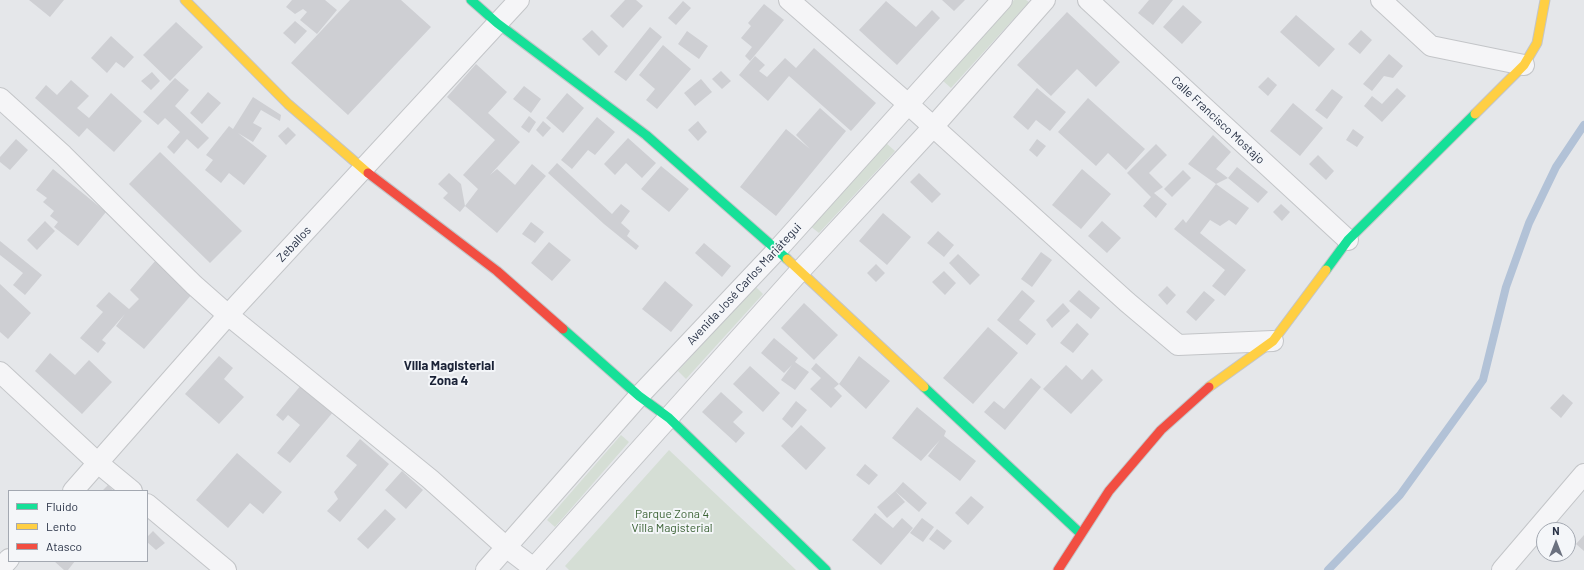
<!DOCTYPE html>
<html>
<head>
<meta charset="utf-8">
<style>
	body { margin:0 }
	#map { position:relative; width:1584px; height:570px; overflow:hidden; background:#e5e7ea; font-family:Barlow,sans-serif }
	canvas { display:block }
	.legend { position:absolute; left:8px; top:490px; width:140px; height:72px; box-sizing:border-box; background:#f4f6f9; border:1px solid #a3a8b1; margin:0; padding:5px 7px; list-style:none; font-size:12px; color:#293246 }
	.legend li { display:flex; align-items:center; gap:8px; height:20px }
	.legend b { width:20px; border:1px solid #a3a8b1 }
	.north { position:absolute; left:1536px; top:522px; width:40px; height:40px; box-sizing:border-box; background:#f4f6f9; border:1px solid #a3a8b1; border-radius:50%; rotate:0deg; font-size:11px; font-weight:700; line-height:16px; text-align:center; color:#293246 }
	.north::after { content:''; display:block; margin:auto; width:14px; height:18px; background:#6b717f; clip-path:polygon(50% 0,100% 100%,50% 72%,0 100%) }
</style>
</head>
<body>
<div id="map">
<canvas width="1584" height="570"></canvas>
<ul class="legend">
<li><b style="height:5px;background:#16e098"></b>Fluido</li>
<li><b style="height:5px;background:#ffcf43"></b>Lento</li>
<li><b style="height:5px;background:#f24e42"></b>Atasco</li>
</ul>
<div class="north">N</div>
</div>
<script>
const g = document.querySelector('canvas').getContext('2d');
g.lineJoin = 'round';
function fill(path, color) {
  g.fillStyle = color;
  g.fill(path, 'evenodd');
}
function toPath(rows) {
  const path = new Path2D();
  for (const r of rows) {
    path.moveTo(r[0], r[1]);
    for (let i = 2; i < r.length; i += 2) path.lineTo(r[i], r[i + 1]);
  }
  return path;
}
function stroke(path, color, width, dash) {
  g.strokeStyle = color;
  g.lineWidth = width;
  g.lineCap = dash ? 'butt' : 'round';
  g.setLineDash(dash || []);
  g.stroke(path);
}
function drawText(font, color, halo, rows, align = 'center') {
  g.font = font + ' Barlow,sans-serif';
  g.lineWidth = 4;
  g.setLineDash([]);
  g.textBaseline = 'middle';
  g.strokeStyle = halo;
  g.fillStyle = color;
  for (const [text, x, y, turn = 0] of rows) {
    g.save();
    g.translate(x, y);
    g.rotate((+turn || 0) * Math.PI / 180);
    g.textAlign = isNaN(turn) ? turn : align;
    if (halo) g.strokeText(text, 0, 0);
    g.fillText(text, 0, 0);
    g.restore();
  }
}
const green = toPath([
	[1014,0,1026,0,1029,2,951,88,942,80],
	[886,143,895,151,819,233,810,226],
	[755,286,763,294,686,379,678,371],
	[621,435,629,442,555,527,547,520],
	[669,450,773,548,796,570,569,570,565,566]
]);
const stream = toPath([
	[1328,570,1400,495,1483,380,1506,287,1529,223,1556,167,1584,125]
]);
const building = toPath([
	[29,0,64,0,50,17],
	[292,0,325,0,337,10,317,34,300,20,307,12,303,9,295,14,286,7],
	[350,0,401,0,431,27,348,115,291,63],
	[625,0,636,0,643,6,623,28,610,16],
	[942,0,965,0,954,11],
	[1149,0,1173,0,1153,25,1138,13],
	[683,1,691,8,676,25,668,18],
	[886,1,916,27,932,10,940,18,897,65,859,30],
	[764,4,784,20,750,61,745,56,752,47,741,38,751,26,748,23],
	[1183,5,1202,22,1182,44,1163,27],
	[1067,12,1120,62,1096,87,1077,69,1051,96,1017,65],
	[1296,15,1335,49,1319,67,1280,32],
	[295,21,307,31,295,44,283,33],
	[176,22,203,47,170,81,143,55],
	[650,27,662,37,626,81,614,72],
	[592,30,608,46,599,56,582,39],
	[1361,30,1372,40,1360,54,1348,44],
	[687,31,708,46,699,59,678,44],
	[111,36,134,57,124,68,116,62,107,73,91,58],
	[663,45,691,69,657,109,646,100,655,89,639,75],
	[814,48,876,103,851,131,789,76,768,101,739,75,755,56,765,65,759,71,767,77,785,58,796,68],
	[1389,54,1403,66,1393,78,1384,76,1372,91,1363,84],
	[476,64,507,92,488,113,520,142,490,175,497,169,515,185,532,164,546,176,497,233,465,206,478,189,463,175,495,140,447,97],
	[721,71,731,81,722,89,712,79],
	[152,72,160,81,151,90,141,81],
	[1268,77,1277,85,1268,96,1258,87],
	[175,78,189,90,175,106,209,138,198,149,187,139,174,154,167,147,180,132,165,118,158,125,143,112],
	[701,79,712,92,695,106,684,93],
	[71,80,89,96,77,108,89,118,111,93,142,121,114,152,87,128,79,137,35,98,46,85,57,95],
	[524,86,541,99,531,113,513,99],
	[1037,88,1066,112,1050,131,1036,120,1028,130,1013,117],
	[1397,88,1406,96,1382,122,1364,106,1372,96,1382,104],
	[1332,89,1343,97,1327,119,1315,110],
	[208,92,221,103,202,124,190,113],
	[567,93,584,108,563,133,546,118],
	[253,97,281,115,280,121,261,110,253,123,262,128,253,142,238,133,267,156,244,185,229,173,221,183,205,170,213,160,206,155,229,126,233,129],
	[1088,98,1145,149,1126,170,1108,153,1096,166,1058,132],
	[1293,103,1323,128,1300,156,1270,131],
	[820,108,846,131,776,216,740,187,786,129,810,149,796,135],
	[529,116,536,122,529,133,521,127],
	[597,117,615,132,595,155,588,150,572,169,561,160],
	[543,121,551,128,543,137,536,130],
	[698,121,707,132,698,141,688,130],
	[288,127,296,135,286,145,278,136],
	[1353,129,1364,137,1357,147,1346,140],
	[1213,135,1231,152,1216,169,1228,178,1216,184,1249,208,1236,225,1229,220,1220,226,1210,220,1200,233,1246,270,1225,296,1212,286,1225,270,1174,229,1183,219,1186,223,1216,184,1188,164],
	[628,138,656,163,642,178,626,163,615,175,604,164],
	[16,139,28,150,10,170,0,162,0,157],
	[1037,139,1046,146,1037,157,1029,150],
	[1156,144,1167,155,1149,173,1163,187,1154,193,1167,204,1156,218,1143,206,1151,197,1127,173],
	[160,152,242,231,210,263,129,184],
	[1318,155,1334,171,1326,180,1309,164],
	[557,163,612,214,621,204,630,211,621,223,630,231,627,236,639,246,636,250,604,224,548,173],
	[661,166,689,189,669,212,641,189],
	[1237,167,1268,192,1258,203,1228,178],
	[53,169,106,212,78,246,54,227,58,222,50,216,54,211,43,202,47,198,36,190],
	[1082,169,1111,194,1081,229,1052,205],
	[1183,170,1191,178,1172,197,1164,189],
	[449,173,461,184,465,206,460,212,443,198,448,193,438,184],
	[919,173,941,194,932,203,910,182],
	[1281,204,1290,212,1282,221,1273,212],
	[883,213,911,237,887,265,859,241],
	[45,221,55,231,37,250,27,240],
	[1102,221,1121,238,1107,253,1088,236],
	[531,222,544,232,535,243,522,234],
	[938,231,954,245,944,257,927,243],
	[0,241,42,275,25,295,13,285,23,273,0,255],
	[549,242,571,260,552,281,531,263],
	[704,243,731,266,722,277,695,253],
	[1041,252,1052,260,1032,287,1021,279],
	[958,254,980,275,970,285,949,263],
	[156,260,193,293,144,349,116,326,125,314,102,340,106,343,98,353,80,338,103,312,96,306,109,292,129,309,139,299,130,290],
	[876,264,885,273,876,282,867,273],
	[944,271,956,283,945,295,932,282],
	[665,281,693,305,671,332,642,309],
	[0,284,31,313,8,339,0,332],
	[1167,286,1176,295,1167,305,1158,295],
	[1022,290,1035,301,1019,320,1036,334,1027,345,997,320],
	[1079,290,1100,308,1091,319,1069,301],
	[1204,291,1215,300,1196,321,1186,312],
	[804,303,838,335,814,360,781,328],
	[1063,303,1070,311,1052,328,1046,320],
	[1077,323,1089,334,1073,353,1060,343],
	[988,327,1018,353,973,404,943,378],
	[774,338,798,358,795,362,809,372,795,390,781,380,792,365,784,373,761,353],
	[50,353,75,375,89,360,112,382,82,414,35,371],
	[219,356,233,368,224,379,244,397,219,424,185,394],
	[859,356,890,381,866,409,839,384],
	[816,363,839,384,834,388,842,396,831,408,810,389,821,378,811,369],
	[1066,365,1082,380,1092,369,1103,380,1071,414,1043,389],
	[750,366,780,393,763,412,733,384],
	[1031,378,1041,387,1005,430,984,412,994,401,1004,409],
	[302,384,334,411,290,463,277,453,300,425,288,415,283,421,276,415],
	[721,392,743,412,733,422,745,433,736,443,702,412],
	[1563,394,1573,403,1561,418,1550,408],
	[796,401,807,410,792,428,782,419],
	[917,407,946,431,944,436,976,461,960,481,928,456,940,440,921,461,892,438],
	[801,425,826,448,806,470,781,446],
	[360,439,389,464,340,522,327,511,338,499,334,492,357,465,346,456],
	[237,453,282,492,263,514,250,503,228,528,196,500],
	[865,464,878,475,869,485,856,475],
	[402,471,423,490,406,509,385,490],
	[903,482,927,503,919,512,895,491],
	[108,485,114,491,102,491],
	[895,491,905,502,887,518,877,507],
	[971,496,984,507,968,525,955,513],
	[385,509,396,519,368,549,357,539],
	[875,513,893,528,902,518,913,528,881,565,852,540],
	[922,518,934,527,923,542,910,533],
	[937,529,952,541,944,550,929,539],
	[153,531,165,543,156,550,147,542,147,537],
	[1584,535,1584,551,1576,544],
	[54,561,75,561,68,570,64,570]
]);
const street = toPath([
	[789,0,908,104,1127,302,1178,345,1273,341],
	[1088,0,1348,240],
	[1381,0,1431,46,1524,65],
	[0,98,63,155,194,285,228,315,430,479,506,547,536,570],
	[0,372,98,463,132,491],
	[73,491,228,315,519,0],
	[147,504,226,570],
	[0,569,9,559],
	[486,570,639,396,777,250,1002,0],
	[532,570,799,272,933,127,1045,0],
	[1502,570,1584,474]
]);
const fast = toPath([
	[471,0,497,23,646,135,787,259],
	[1326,270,1348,240,1475,114],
	[563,329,639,396,669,418,826,570],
	[924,387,1080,533]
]);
const slow = toPath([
	[185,0,288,104,368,173],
	[1475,114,1524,65,1537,43,1545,0],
	[787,259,924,387],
	[1209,387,1273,341,1326,270]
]);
const jam = toPath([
	[368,173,497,271,563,329],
	[1058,570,1109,491,1161,430,1209,387]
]);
const streetNames = [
	["Calle Francisco Mostajo",1218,120,43],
	["Zeballos",294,244,-47],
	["Avenida José Carlos Mariátegui",744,284,-47]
];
const parkNames = [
	["Parque Zona 4",672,514],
	["Villa Magisterial",672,528]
];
const neighbourhoodNames = [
	["Villa Magisterial",449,366],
	["Zona 4",449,381]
];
fill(green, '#d5ded5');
stroke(stream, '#b2c2d7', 8);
fill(building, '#cecfd3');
stroke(street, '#c3c5c8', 22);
stroke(fast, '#c3c5c8', 11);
stroke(slow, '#c3c5c8', 11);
stroke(jam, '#c3c5c8', 11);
stroke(street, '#f5f5f7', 20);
stroke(fast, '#16e098', 9);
stroke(slow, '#ffcf43', 9);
stroke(jam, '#f24e42', 9);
drawText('12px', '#293246', '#f4f6f9', streetNames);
drawText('12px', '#3c6336', '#f4f6f9', parkNames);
drawText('bold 13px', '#1b2337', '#f4f6f9', neighbourhoodNames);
</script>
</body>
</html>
